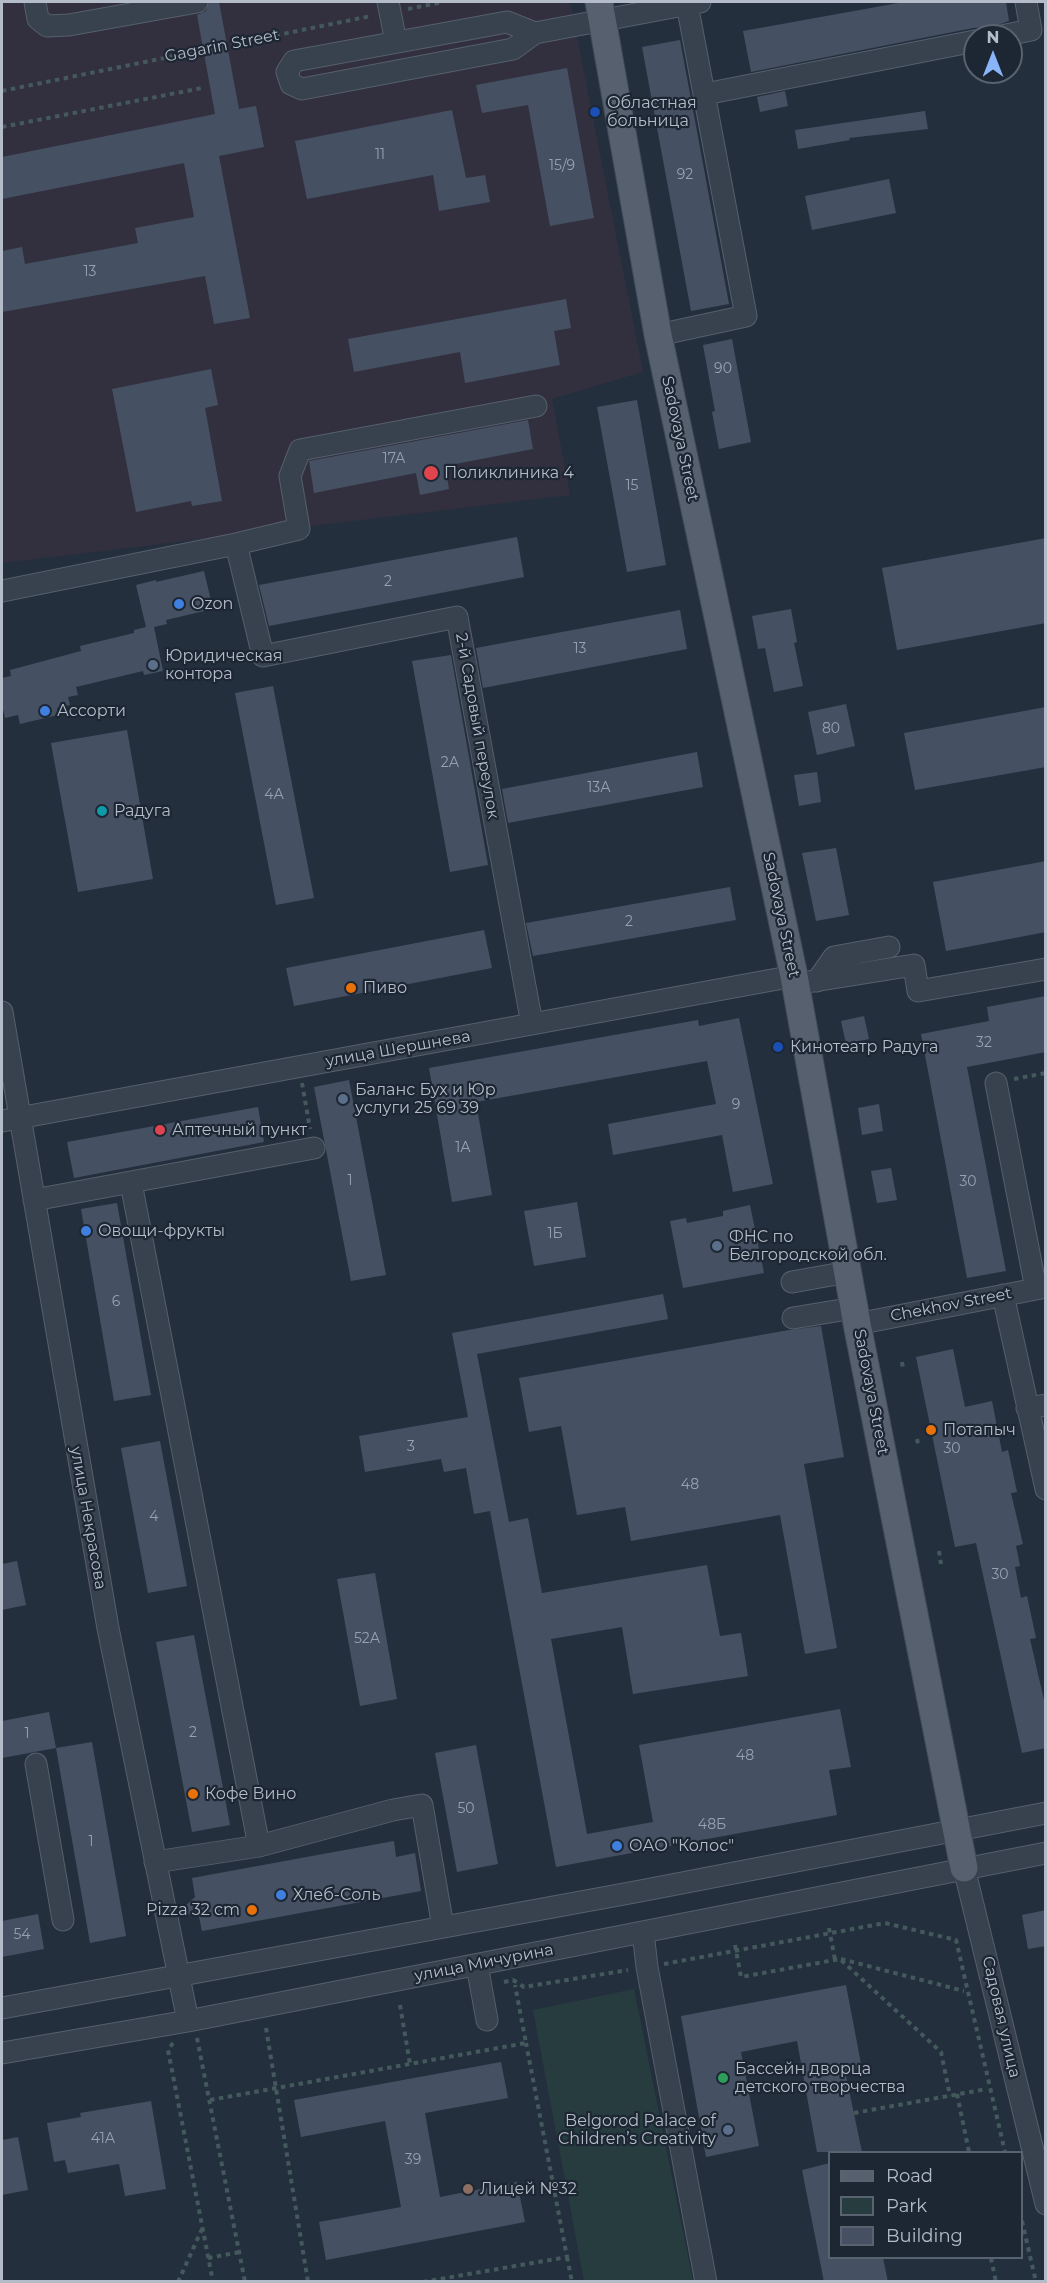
<!DOCTYPE html>
<html>
<head>
<meta charset="utf-8">
<style>
	body { margin:0 }
	#map { position:relative; width:1047px; height:2283px; overflow:hidden; background:#242f3e; font-family:Montserrat,sans-serif }
	canvas { display:block }
	.frame { position:absolute; inset:0; border:3px solid #b4bcc9; pointer-events:none }
	.legend { position:absolute; left:828px; top:2151px; width:195px; height:108px; box-sizing:border-box; background:#1d2633; border:2px solid #59626f; margin:0; padding:8px 10px; list-style:none; font-size:18px; color:#b4bcc9 }
	.legend li { display:flex; align-items:center; gap:12px; height:30px }
	.legend b { width:30px; border:2px solid #59626f }
	.north { position:absolute; left:963px; top:24px; width:60px; height:60px; box-sizing:border-box; background:#1d2633; border:2px solid #59626f; border-radius:50%; rotate:0deg; font-size:16px; font-weight:700; line-height:24px; text-align:center; color:#b4bcc9 }
	.north::after { content:''; display:block; margin:auto; width:21px; height:27px; background:#8ab4f8; clip-path:polygon(50% 0,100% 100%,50% 72%,0 100%) }
</style>
</head>
<body>
<div id="map">
<canvas width="1047" height="2283"></canvas>
<div class="frame"></div>
<ul class="legend">
<li><b style="height:8px;background:#56606e"></b>Road</li>
<li><b style="height:16px;background:#263c3f"></b>Park</li>
<li><b style="height:16px;background:#455162"></b>Building</li>
</ul>
<div class="north">N</div>
</div>
<script>
const g = document.querySelector('canvas').getContext('2d');
g.lineJoin = 'round';
function fill(path, color) {
  g.fillStyle = color;
  g.fill(path, 'evenodd');
}
function toPath(rows) {
  const path = new Path2D();
  for (const r of rows) {
    path.moveTo(r[0], r[1]);
    for (let i = 2; i < r.length; i += 2) path.lineTo(r[i], r[i + 1]);
  }
  return path;
}
function stroke(path, color, width, dash) {
  g.strokeStyle = color;
  g.lineWidth = width;
  g.lineCap = dash ? 'butt' : 'round';
  g.setLineDash(dash || []);
  g.stroke(path);
}
function drawText(font, color, halo, rows, align = 'center') {
  g.font = font + ' Montserrat,sans-serif';
  g.lineWidth = 4.5;
  g.setLineDash([]);
  g.textBaseline = 'middle';
  g.strokeStyle = halo;
  g.fillStyle = color;
  for (const [text, x, y, turn = 0] of rows) {
    g.save();
    g.translate(x, y);
    g.rotate((+turn || 0) * Math.PI / 180);
    g.textAlign = isNaN(turn) ? turn : align;
    if (halo) g.strokeText(text, 0, 0);
    g.fillText(text, 0, 0);
    g.restore();
  }
}
const medical = toPath([
	[2,2,570,2,643,372,552,399,570,495,2,563]
]);
const green = toPath([
	[634,1989,654,2088,693,2281,584,2281,533,2010]
]);
const building = toPath([
	[209,2,219,2,239,109,256,106,264,147,219,156,250,318,214,324,205,276,2,312,2,251,22,247,25,264,138,243,135,228,194,217,184,163,2,199,2,157,215,114,197,15,206,11],
	[904,2,1006,2,1009,21,992,27,973,28,751,72,743,31],
	[680,40,729,304,691,311,642,47],
	[567,68,594,218,550,226,528,105,482,113,476,85],
	[785,91,788,106,760,112,757,97],
	[452,110,466,178,485,175,490,202,439,211,433,175,307,199,295,141],
	[925,111,928,129,849,138,850,140,798,149,795,130],
	[889,179,896,213,812,230,805,196],
	[566,299,571,328,554,331,560,365,465,383,460,352,354,372,348,339],
	[732,339,751,442,719,449,712,412,715,411,703,345],
	[211,369,218,405,205,408,222,501,192,506,191,501,136,512,112,389],
	[637,400,666,565,627,572,597,407],
	[528,420,533,449,445,466,449,489,420,495,416,473,314,493,309,461],
	[517,537,524,577,269,626,259,585],
	[1046,538,1046,623,897,650,882,568],
	[204,571,213,609,166,620,167,624,154,627,163,671,144,675,143,671,76,687,78,695,68,697,70,705,57,708,58,715,20,724,18,715,5,718,2,705,2,678,11,676,10,670,81,651,80,646,134,633,134,630,146,627,136,585,156,580,156,582],
	[791,609,797,642,794,643,803,686,774,692,765,648,758,649,752,616],
	[680,610,687,649,483,688,476,648],
	[451,655,488,865,450,872,412,661],
	[273,686,314,898,276,905,235,693],
	[846,704,855,746,817,755,808,712],
	[1046,707,1046,767,915,790,904,733],
	[127,730,153,879,78,892,51,743],
	[697,752,703,787,508,823,502,789],
	[817,772,821,802,799,806,794,775],
	[836,848,849,915,816,921,802,853],
	[1046,861,1046,932,946,951,933,882],
	[730,887,736,920,533,956,526,923],
	[484,930,492,968,294,1006,286,968],
	[1046,996,1046,1052,967,1067,1006,1271,967,1278,921,1034,989,1021,987,1007],
	[864,1016,869,1039,846,1044,841,1021],
	[739,1018,773,1184,733,1192,722,1135,613,1155,608,1124,716,1104,707,1061,476,1102,492,1195,452,1202,429,1068,698,1020,699,1026],
	[349,1080,386,1275,351,1281,314,1087],
	[879,1104,883,1131,862,1135,858,1108],
	[258,1107,264,1142,74,1178,67,1142],
	[891,1168,897,1200,877,1203,871,1171],
	[577,1202,586,1257,534,1266,524,1211],
	[117,1203,151,1395,114,1401,81,1209],
	[750,1205,764,1273,683,1288,670,1221,686,1218,687,1223,723,1216,723,1211],
	[663,1294,668,1319,477,1354,509,1522,528,1518,542,1593,707,1565,720,1636,741,1633,748,1676,633,1694,622,1627,551,1639,587,1834,653,1822,639,1745,840,1709,851,1767,829,1770,837,1815,556,1867,490,1511,474,1514,466,1468,444,1472,441,1459,365,1472,359,1436,468,1417,452,1333],
	[821,1326,844,1457,804,1464,837,1648,805,1654,780,1515,631,1541,625,1507,577,1515,561,1426,529,1432,519,1378,789,1330],
	[953,1349,965,1407,992,1401,1002,1452,1008,1450,1017,1492,1011,1493,1023,1544,1016,1546,1020,1566,1015,1567,1021,1598,1027,1596,1036,1638,1030,1639,1046,1709,1046,1748,1022,1753,976,1543,955,1547,916,1357],
	[160,1441,187,1586,148,1593,121,1448],
	[17,1561,26,1605,2,1610,2,1564],
	[375,1573,397,1699,360,1706,337,1579],
	[194,1635,230,1825,192,1832,156,1642],
	[49,1712,56,1748,2,1758,2,1721],
	[92,1742,126,1936,90,1943,56,1748],
	[476,1745,498,1864,457,1872,435,1753],
	[394,1841,396,1857,415,1853,421,1891,202,1931,199,1917,179,1912,195,1897,192,1878],
	[1046,1910,1046,1946,1028,1949,1022,1915],
	[38,1914,44,1949,2,1957,2,1921],
	[846,1985,862,2069,845,2071,862,2152,817,2152,797,2041,741,2052,759,2146,706,2157,681,2016],
	[501,2062,508,2098,425,2113,440,2197,517,2182,525,2222,326,2260,319,2222,401,2207,385,2121,301,2137,294,2100],
	[151,2101,166,2189,125,2196,119,2164,68,2173,65,2160,54,2162,47,2123,81,2117,80,2113],
	[18,2137,28,2190,2,2195,2,2140],
	[830,2163,830,2258,883,2258,888,2282,824,2282,802,2170]
]);
const path = toPath([
	[408,9,443,2],
	[2,91,371,16],
	[2,127,202,88],
	[1014,1079,1046,1073],
	[302,1083,310,1129],
	[902,1362,903,1369],
	[917,1439,918,1444],
	[939,1551,941,1564],
	[829,1928,835,1960],
	[735,1945,741,1977,840,1959,941,2052,950,2096],
	[841,1959,964,1991],
	[664,1964,885,1923,956,1940,1005,2152],
	[504,1982,513,1980,524,1987,628,1970],
	[400,2005,410,2064],
	[266,2028,308,2282],
	[197,2038,245,2282],
	[173,2043,168,2050,213,2282],
	[957,2094,969,2152],
	[210,2100,526,2043,515,1985],
	[854,2113,987,2089],
	[1022,2221,1036,2282],
	[567,2257,572,2282],
	[208,2258,240,2252],
	[991,2258,996,2282],
	[178,2282,202,2229],
	[423,2282,567,2257,526,2043]
]);
const minor = toPath([
	[35,2,38,19,47,26,69,25,197,2],
	[388,2,396,42],
	[535,33,513,49,302,89,291,84,287,72,294,61,507,22,535,33,700,2],
	[1001,36,1031,30,1026,2],
	[705,94,975,41],
	[658,335,746,316,687,4],
	[236,544,299,529,290,476,300,450,536,406],
	[2,591,236,544,263,656,457,617,532,1024],
	[817,981,834,957,889,947],
	[795,984,914,965,918,991,1046,969],
	[2,1012,108,1628,188,2021],
	[996,1083,1036,1289],
	[2,1121,794,976],
	[131,1183,259,1846],
	[34,1200,314,1148],
	[792,1282,848,1272],
	[1003,1295,1046,1489],
	[793,1318,854,1308],
	[857,1324,1046,1287],
	[1027,1408,1046,1405],
	[36,1764,63,1920],
	[155,1862,259,1846,393,1810,422,1805,443,1927],
	[964,1868,1046,2204],
	[643,1932,647,1967,706,2282],
	[477,1965,487,2020],
	[2,2008,635,1892,1046,1813],
	[2,2053,188,2021,1046,1853]
]);
const major = toPath([
	[599,2,658,335,794,976,857,1324,964,1868]
]);
const markers = [
	[595,112,6,"#1a4fb4"],
	[431,473,8,"#e0444e"],
	[179,604,6,"#3f7fe0"],
	[153,665,6,"#5c6f8a"],
	[45,711,6,"#3f7fe0"],
	[102,811,6,"#0f9aa8"],
	[351,988,6,"#e8710a"],
	[778,1047,6,"#1a4fb4"],
	[343,1099,6,"#5c6f8a"],
	[160,1130,6,"#e0444e"],
	[86,1231,6,"#3f7fe0"],
	[717,1246,6,"#5c6f8a"],
	[931,1430,6,"#e8710a"],
	[193,1794,6,"#e8710a"],
	[617,1846,6,"#3f7fe0"],
	[281,1895,6,"#3f7fe0"],
	[252,1910,6,"#e8710a"],
	[723,2078,6,"#2e9e5b"],
	[728,2130,6,"#5c6f8a"],
	[468,2189,6,"#8d6e63"]
];
const numberNames = [
	["11",380,155],
	["15/9",562,166],
	["92",685,175],
	["13",90,272],
	["90",723,369],
	["17А",394,459],
	["15",632,486],
	["2",388,582],
	["13",580,649],
	["80",831,729],
	["2А",450,763],
	["13А",599,788],
	["4А",274,795],
	["2",629,922],
	["32",984,1043],
	["9",736,1105],
	["1А",463,1148],
	["1",350,1181],
	["30",968,1182],
	["1Б",555,1234],
	["6",116,1302],
	["3",411,1447],
	["30",952,1449],
	["48",690,1485],
	["4",154,1517],
	["30",1000,1575],
	["52А",367,1639],
	["2",193,1733],
	["1",27,1734],
	["48",745,1756],
	["50",466,1809],
	["48Б",712,1825],
	["1",91,1842],
	["54",22,1935],
	["41А",103,2139],
	["39",413,2160]
];
const streetNames = [
	["Gagarin Street",222,46,-11],
	["Sadovaya Street",680,439,78],
	["2-й Садовый переулок",477,726,80],
	["Sadovaya Street",781,915,78],
	["улица Шершнева",398,1049,-10],
	["Chekhov Street",951,1305,-11],
	["Sadovaya Street",871,1392,79],
	["улица Некрасова",88,1518,80],
	["улица Мичурина",484,1963,-11],
	["Садовая улица",1001,2017,77]
];
const poiNames = [
	["Областная",607,103],
	["больница",607,121],
	["Поликлиника 4",444,473],
	["Ozon",191,604],
	["Юридическая",165,656],
	["контора",165,674],
	["Ассорти",57,711],
	["Радуга",114,811],
	["Пиво",363,988],
	["Кинотеатр Радуга",790,1047],
	["Баланс Бух и Юр",355,1090],
	["услуги 25 69 39",355,1108],
	["Аптечный пункт",172,1130],
	["Овощи-фрукты",98,1231],
	["ФНС по",729,1237],
	["Белгородской обл.",729,1255],
	["Потапыч",943,1430],
	["Кофе Вино",205,1794],
	["ОАО \"Колос\"",629,1846],
	["Хлеб-Соль",293,1895],
	["Pizza 32 cm",240,1910,"right"],
	["Бассейн дворца",735,2069],
	["детского творчества",735,2087],
	["Belgorod Palace of",716,2121,"right"],
	["Children’s Creativity",716,2139,"right"],
	["Лицей №32",480,2189]
];
fill(medical, '#32303f');
fill(green, '#263c3f');
fill(building, '#455162');
stroke(minor, '#565f6c', 23);
stroke(major, '#414a57', 29);
stroke(path, '#44595c', 4, [4.5, 4.5]);
stroke(minor, '#38414e', 21);
stroke(major, '#56606e', 27);
for (const [x, y, r, color] of markers) {
  const dot = new Path2D();
  dot.arc(x, y, r, 0, 2 * Math.PI);
  g.fillStyle = color;
  g.fill(dot);
  stroke(dot, '#1d2633', 2);
}
drawText('14px', '#98a1af', null, numberNames);
drawText('16px', '#b4bcc9', '#1d2633', streetNames);
drawText('16px', '#b4bcc9', '#1d2633', poiNames, 'left');
</script>
</body>
</html>
